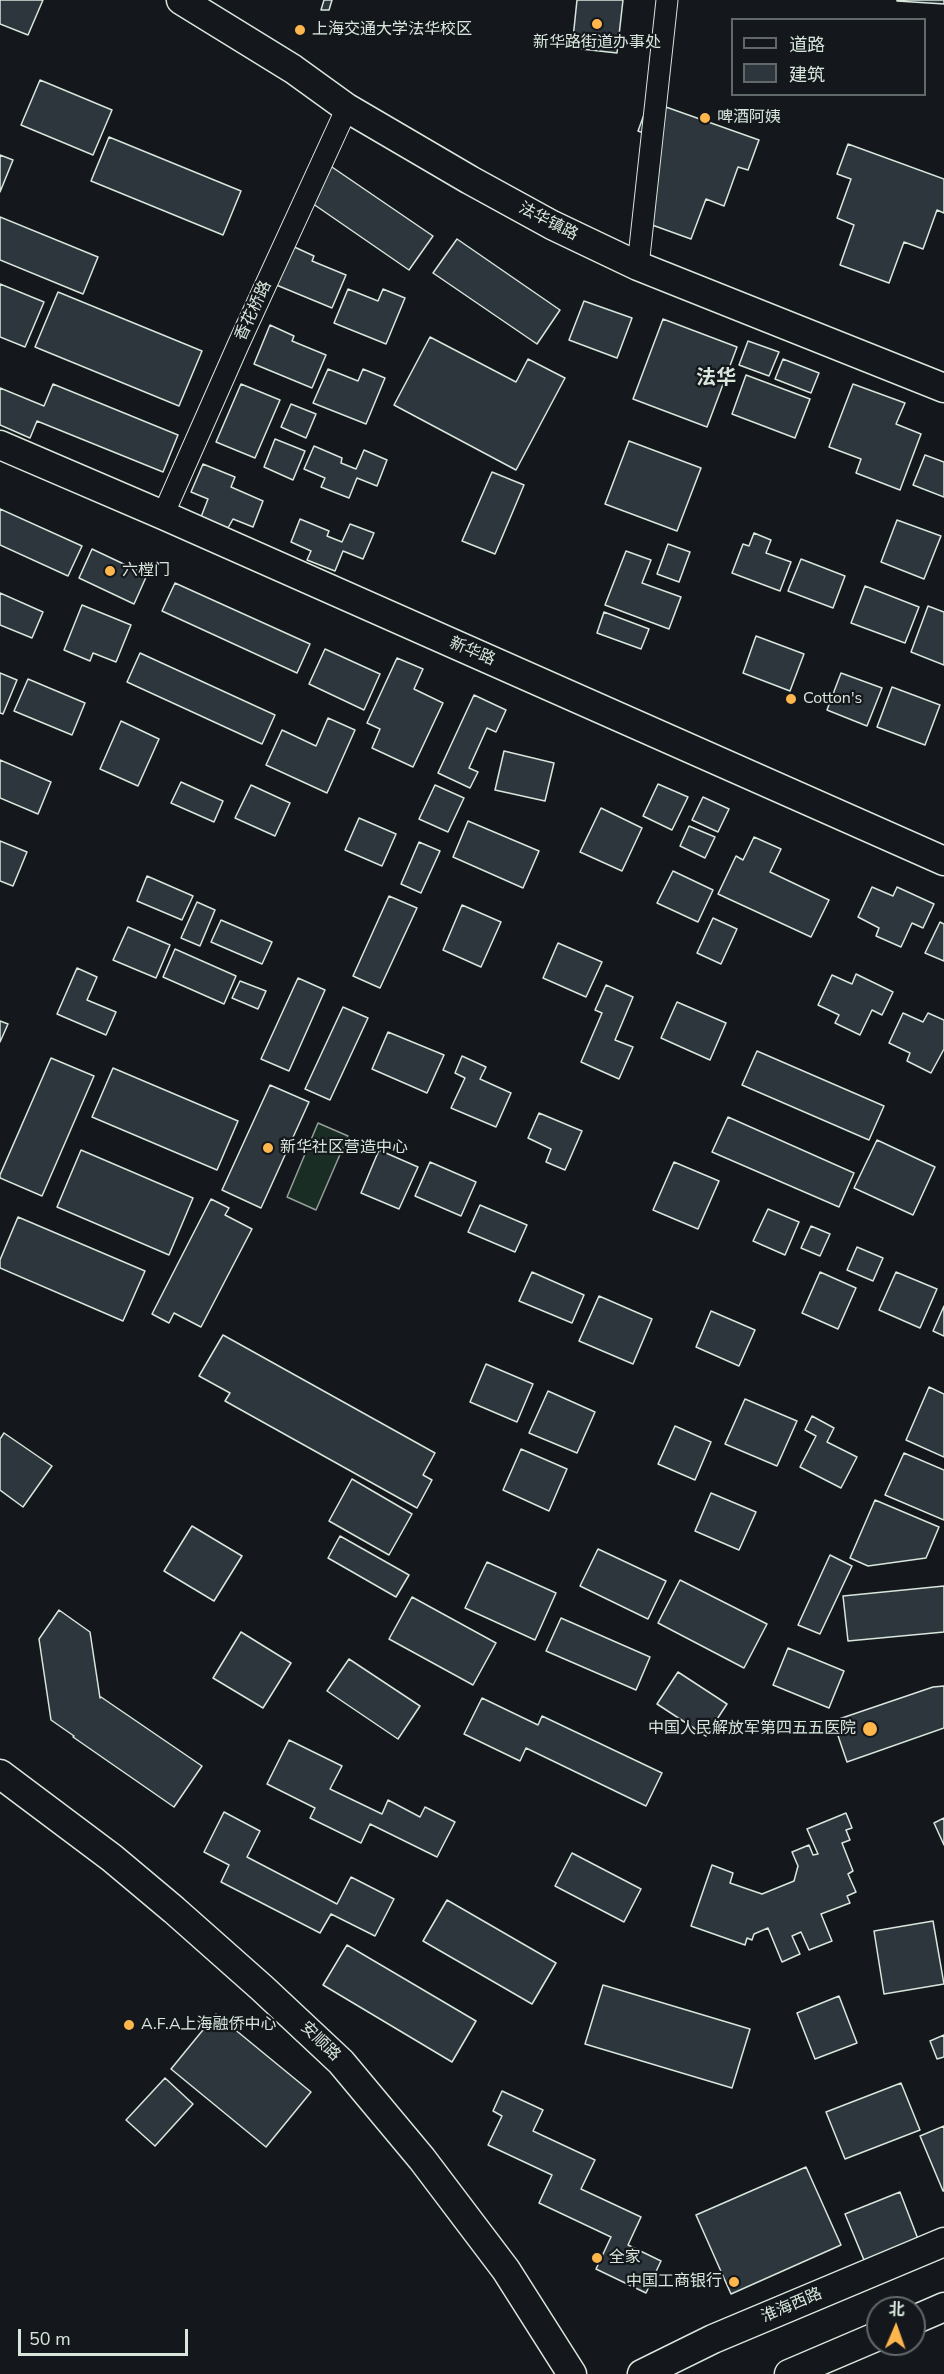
<!DOCTYPE html>
<html>
<head>
<meta charset="utf-8">
<style>
	body { margin:0 }
	#map { position:relative; width:944px; height:2374px; overflow:hidden; background:#14181c; font-family:"Nunito Sans","Noto Sans SC",sans-serif }
	canvas { display:block }
	.legend { position:absolute; left:731px; top:18px; width:195px; height:78px; box-sizing:border-box; background:#14181c; border:2px solid #626a69; margin:0; padding:8px 10px; list-style:none; font-size:18px; color:#d8e6dc }
	.legend li { display:flex; align-items:center; gap:12px; height:30px }
	.legend b { width:30px; border:2px solid #626a69 }
	.north { position:absolute; left:866px; top:2296px; width:60px; height:60px; box-sizing:border-box; background:#14181c; border:2px solid #626a69; border-radius:50%; rotate:2deg; font-size:16px; font-weight:700; line-height:24px; text-align:center; color:#d8e6dc }
	.north::after { content:''; display:block; margin:auto; width:21px; height:27px; background:#ffb74d; clip-path:polygon(50% 0,100% 100%,50% 72%,0 100%) }
	.scale { position:absolute; left:18px; top:2329px; width:170px; height:27px; box-sizing:border-box; border:3px solid #d8e6dc; border-top:0; padding-left:8px; font-size:18px; line-height:21px; white-space:nowrap; color:#d8e6dc; -webkit-text-stroke:4px #14181c; paint-order:stroke }
</style>
</head>
<body>
<div id="map">
<canvas width="944" height="2374"></canvas>
<ul class="legend">
<li><b style="height:8px;background:#14181c"></b>道路</li>
<li><b style="height:16px;background:#2c363c"></b>建筑</li>
</ul>
<div class="north">北</div>
<div class="scale">50 m</div>
</div>
<script>
const g = document.querySelector('canvas').getContext('2d');
g.lineJoin = 'round';
function fill(path, color) {
  g.fillStyle = color;
  g.fill(path, 'evenodd');
}
function toPath(rows) {
  const path = new Path2D();
  for (const r of rows) {
    path.moveTo(r[0], r[1]);
    for (let i = 2; i < r.length; i += 2) path.lineTo(r[i], r[i + 1]);
  }
  return path;
}
function stroke(path, color, width, dash) {
  g.strokeStyle = color;
  g.lineWidth = width;
  g.lineCap = dash ? 'butt' : 'round';
  g.setLineDash(dash || []);
  g.stroke(path);
}
function drawText(font, color, halo, rows, align = 'center') {
  g.font = font + ' "Nunito Sans","Noto Sans SC",sans-serif';
  g.lineWidth = 4.5;
  g.setLineDash([]);
  g.textBaseline = 'middle';
  g.strokeStyle = halo;
  g.fillStyle = color;
  for (const [text, x, y, turn = 0] of rows) {
    g.save();
    g.translate(x, y);
    g.rotate((+turn || 0) * Math.PI / 180);
    g.textAlign = isNaN(turn) ? turn : align;
    if (halo) g.strokeText(text, 0, 0);
    g.fillText(text, 0, 0);
    g.restore();
  }
}
const green = toPath([
	[318,1123,348,1136,316,1210,287,1197,318,1123]
]);
const building = toPath([
	[0,0,43,0,28,35,0,24,0,0],
	[324,0,332,0,329,10,321,10,324,0],
	[577,0,623,0,617,53,572,48,577,0],
	[944,0,944,4,897,1,897,0,944,0],
	[40,80,112,110,93,155,21,125,40,80],
	[649,101,759,140,748,170,738,167,724,206,706,199,691,239,641,221,652,136,638,131,649,101],
	[109,137,241,191,223,235,91,181,109,137],
	[848,144,944,179,944,213,937,210,923,249,904,242,889,283,840,265,854,225,837,218,851,179,837,174,848,144],
	[0,155,13,160,0,192,0,155],
	[329,165,433,236,409,270,306,199,329,165],
	[0,217,98,257,83,294,0,260,0,217],
	[457,239,560,310,537,344,433,273,457,239],
	[290,245,314,256,312,261,346,275,332,308,274,284,290,245],
	[0,284,44,302,25,347,0,337,0,284],
	[348,289,378,301,383,289,405,298,386,344,334,323,348,289],
	[58,292,202,351,179,406,35,347,58,292],
	[584,301,632,318,617,358,569,340,584,301],
	[663,319,737,347,707,427,633,399,663,319],
	[270,325,294,336,292,341,326,355,312,388,254,364,270,325],
	[430,337,516,382,528,359,565,378,516,470,394,405,430,337],
	[748,341,779,352,769,376,739,365,748,341],
	[783,359,819,373,811,393,775,379,783,359],
	[328,369,358,381,363,369,385,378,366,424,313,403,328,369],
	[746,375,810,399,795,438,732,414,746,375],
	[53,384,178,435,163,472,37,421,30,438,0,425,0,388,44,406,53,384],
	[241,384,280,400,255,458,216,442,241,384],
	[853,384,905,403,896,424,921,434,900,490,856,473,861,459,829,447,853,384],
	[291,404,316,414,306,438,281,427,291,404],
	[275,439,305,451,293,480,264,467,275,439],
	[629,441,701,468,677,531,605,504,629,441],
	[314,446,342,458,341,463,356,469,364,450,387,460,377,486,357,478,349,498,321,487,325,478,304,469,314,446],
	[925,455,944,462,944,497,913,485,925,455],
	[203,464,235,477,231,487,263,501,253,527,233,519,228,528,201,517,208,499,191,492,203,464],
	[492,472,524,485,495,554,462,541,492,472],
	[0,509,82,546,68,576,0,545,0,509],
	[300,519,329,531,327,536,342,542,350,524,374,533,363,559,343,551,335,571,307,560,311,551,291,542,300,519],
	[897,520,941,536,924,579,881,562,897,520],
	[754,533,771,540,766,553,791,562,780,591,732,573,743,544,749,546,754,533],
	[668,544,690,552,679,582,657,574,668,544],
	[92,549,147,575,134,604,79,578,92,549],
	[626,551,651,560,642,583,681,597,669,629,605,605,626,551],
	[801,559,845,576,833,608,788,591,801,559],
	[175,583,310,644,297,673,162,611,175,583],
	[865,586,919,607,905,643,851,623,865,586],
	[0,593,43,612,32,638,0,625,0,593],
	[82,605,131,625,116,662,93,653,90,661,64,650,82,605],
	[928,606,944,612,944,665,911,652,928,606],
	[604,612,649,629,641,649,597,633,604,612],
	[756,636,804,654,790,691,743,673,756,636],
	[325,649,380,674,364,710,309,684,325,649],
	[140,653,275,715,262,744,127,682,140,653],
	[397,658,423,669,414,689,443,703,413,767,372,748,380,729,367,723,397,658],
	[0,673,17,680,3,714,0,713,0,673],
	[841,673,882,688,867,726,827,710,841,673],
	[28,679,85,703,72,735,14,711,28,679],
	[892,687,940,705,925,745,877,727,892,687],
	[474,695,506,710,496,732,487,728,469,768,478,772,470,788,438,773,474,695],
	[328,718,355,730,327,793,266,765,282,730,316,746,328,718],
	[121,721,159,739,138,786,100,769,121,721],
	[504,751,554,763,545,801,495,790,504,751],
	[0,760,51,782,38,814,0,798,0,760],
	[181,782,223,801,214,822,171,803,181,782],
	[658,784,688,797,672,830,643,816,658,784],
	[251,785,290,803,275,836,235,818,251,785],
	[435,785,464,798,448,832,419,819,435,785],
	[703,797,729,809,718,832,692,820,703,797],
	[601,808,642,828,622,871,580,852,601,808],
	[359,818,396,834,382,866,345,850,359,818],
	[468,821,539,851,523,888,453,857,468,821],
	[689,826,715,837,705,858,680,846,689,826],
	[754,837,781,849,770,872,829,900,811,937,718,894,736,856,743,860,754,837],
	[0,841,27,852,13,886,0,881,0,841],
	[419,842,440,851,421,893,401,884,419,842],
	[673,871,713,890,698,922,657,903,673,871],
	[147,876,193,896,182,920,137,901,147,876],
	[872,887,893,896,897,887,934,904,923,928,912,923,901,947,876,936,879,928,858,917,872,887],
	[389,896,417,908,380,988,353,976,389,896],
	[197,902,215,910,200,946,181,938,197,902],
	[462,905,501,922,481,967,443,950,462,905],
	[713,918,737,929,721,964,697,953,713,918],
	[221,920,272,942,262,964,211,942,221,920],
	[940,922,944,924,944,961,925,953,940,922],
	[128,927,170,945,156,978,113,960,128,927],
	[558,943,602,962,586,997,543,978,558,943],
	[175,949,236,976,224,1004,163,977,175,949],
	[77,968,97,977,87,1000,116,1012,106,1035,57,1014,77,968],
	[856,974,893,992,882,1015,872,1010,860,1035,835,1023,839,1015,818,1005,832,975,852,984,856,974],
	[298,978,325,990,289,1071,261,1059,298,978],
	[240,981,266,991,258,1009,232,998,240,981],
	[606,985,633,997,615,1040,633,1047,619,1079,581,1062,602,1013,595,1010,606,985],
	[677,1002,726,1023,710,1060,661,1038,677,1002],
	[343,1007,368,1018,330,1100,305,1089,343,1007],
	[903,1013,923,1022,928,1013,944,1020,944,1049,931,1073,907,1061,910,1053,889,1043,903,1013],
	[0,1021,8,1024,0,1042,0,1021],
	[388,1032,444,1055,427,1093,372,1069,388,1032],
	[757,1051,884,1106,869,1140,742,1085,757,1051],
	[462,1056,486,1067,480,1079,511,1093,496,1127,451,1108,465,1078,455,1073,462,1056],
	[51,1058,94,1076,42,1196,0,1178,0,1175,51,1058],
	[113,1068,238,1121,217,1170,92,1117,113,1068],
	[270,1085,309,1102,261,1208,222,1190,270,1085],
	[539,1113,582,1131,565,1170,546,1162,551,1149,528,1138,539,1113],
	[728,1117,854,1173,839,1207,712,1152,728,1117],
	[877,1140,935,1167,913,1215,854,1188,877,1140],
	[81,1150,193,1198,169,1255,57,1207,81,1150],
	[379,1150,418,1167,399,1209,361,1193,379,1150],
	[430,1162,476,1182,461,1216,415,1196,430,1162],
	[674,1162,719,1181,698,1229,653,1210,674,1162],
	[211,1199,229,1208,225,1215,252,1229,201,1327,174,1313,169,1323,152,1314,211,1199],
	[480,1205,527,1225,515,1252,468,1232,480,1205],
	[768,1209,799,1222,785,1255,753,1241,768,1209],
	[18,1217,145,1271,123,1321,0,1268,0,1260,18,1217],
	[811,1226,830,1234,820,1256,801,1248,811,1226],
	[857,1247,883,1258,873,1281,847,1270,857,1247],
	[532,1272,584,1295,572,1323,519,1301,532,1272],
	[820,1272,856,1288,838,1329,802,1313,820,1272],
	[896,1272,937,1289,920,1328,879,1310,896,1272],
	[599,1296,652,1319,633,1364,579,1341,599,1296],
	[944,1306,944,1336,933,1331,944,1306],
	[711,1311,755,1330,739,1366,696,1347,711,1311],
	[223,1335,435,1453,423,1475,432,1480,417,1508,225,1401,230,1393,199,1376,223,1335],
	[486,1364,533,1384,517,1422,470,1402,486,1364],
	[929,1387,944,1394,944,1457,906,1440,929,1387],
	[548,1391,595,1412,577,1453,529,1433,548,1391],
	[745,1399,797,1421,777,1466,725,1444,745,1399],
	[812,1416,834,1428,827,1442,857,1457,841,1488,800,1467,816,1436,805,1430,812,1416],
	[675,1426,711,1442,695,1480,658,1464,675,1426],
	[4,1433,52,1466,23,1507,0,1490,0,1439,4,1433],
	[521,1449,567,1469,549,1511,503,1490,521,1449],
	[904,1453,944,1470,944,1520,885,1495,904,1453],
	[352,1479,412,1514,389,1555,329,1521,352,1479],
	[711,1493,756,1512,739,1550,695,1531,711,1493],
	[875,1500,939,1527,926,1558,868,1566,850,1558,875,1500],
	[192,1526,242,1556,214,1601,164,1571,192,1526],
	[340,1536,409,1575,396,1597,328,1558,340,1536],
	[598,1549,666,1581,648,1619,580,1586,598,1549],
	[830,1555,852,1566,820,1634,798,1625,830,1555],
	[487,1562,556,1593,535,1640,465,1608,487,1562],
	[680,1580,767,1624,744,1668,658,1623,680,1580],
	[944,1586,944,1632,848,1641,843,1596,944,1586],
	[412,1597,496,1643,473,1685,389,1639,412,1597],
	[59,1610,90,1632,100,1698,101,1697,202,1766,174,1807,73,1737,74,1736,51,1720,39,1639,59,1610],
	[561,1618,650,1657,636,1690,546,1651,561,1618],
	[241,1632,291,1663,263,1708,213,1678,241,1632],
	[788,1648,844,1671,829,1708,773,1685,788,1648],
	[349,1659,420,1706,398,1739,327,1691,349,1659],
	[678,1672,727,1704,706,1736,657,1704,678,1672],
	[944,1686,944,1728,847,1762,833,1721,933,1687,944,1686],
	[482,1698,538,1725,542,1716,662,1773,646,1806,526,1748,520,1761,464,1734,482,1698],
	[289,1740,342,1766,330,1789,382,1814,388,1800,420,1817,425,1807,455,1822,437,1857,370,1824,361,1843,310,1818,315,1808,267,1784,289,1740],
	[224,1812,260,1831,247,1857,337,1904,351,1877,394,1899,375,1936,331,1914,320,1933,221,1882,229,1865,204,1852,224,1812],
	[846,1813,852,1828,846,1830,850,1840,842,1843,853,1871,848,1874,856,1892,847,1896,850,1903,821,1914,832,1941,809,1950,801,1932,792,1936,800,1954,782,1962,768,1928,754,1934,752,1940,747,1938,745,1945,691,1926,712,1865,733,1873,730,1883,762,1894,794,1881,798,1866,792,1852,809,1845,813,1855,818,1854,807,1829,846,1813],
	[944,1818,944,1845,934,1823,944,1818],
	[572,1853,641,1889,624,1922,555,1886,572,1853],
	[447,1900,556,1963,532,2004,423,1941,447,1900],
	[933,1921,944,1984,884,1994,874,1931,933,1921],
	[347,1945,476,2021,452,2062,323,1985,347,1945],
	[603,1985,750,2029,732,2088,585,2044,603,1985],
	[839,1996,857,2043,815,2059,797,2013,839,1996],
	[216,2014,311,2092,266,2147,171,2069,216,2014],
	[944,2035,944,2057,937,2059,930,2041,944,2035],
	[165,2078,193,2104,155,2146,126,2120,165,2078],
	[901,2083,920,2130,845,2159,826,2112,901,2083],
	[502,2091,543,2110,533,2131,595,2160,581,2189,641,2217,628,2245,661,2261,646,2293,596,2269,611,2237,539,2203,552,2175,488,2145,502,2116,493,2111,502,2091],
	[944,2126,944,2191,943,2191,920,2136,944,2126],
	[806,2167,841,2245,731,2294,696,2215,806,2167],
	[900,2192,918,2239,864,2260,845,2214,900,2192]
]);
const street = toPath([
	[638,266,667,0],
	[163,515,239,343,347,108]
]);
const secondary = toPath([
	[181,0,293,69,347,108,470,180,552,225,638,266,944,388],
	[0,445,163,515,944,861],
	[0,1774,112,1858,174,1910,262,1988,341,2062,422,2159,506,2270,572,2374],
	[914,2320,944,2307],
	[642,2374,713,2339,944,2242],
	[789,2374,878,2336]
]);
const markers = [
	[597,24,6,"#ffb74d"],
	[300,30,6,"#ffb74d"],
	[705,118,6,"#ffb74d"],
	[110,571,6,"#ffb74d"],
	[791,699,6,"#ffb74d"],
	[268,1148,6,"#ffb74d"],
	[870,1729,8,"#ffb74d"],
	[129,2025,6,"#ffb74d"],
	[597,2258,6,"#ffb74d"],
	[734,2282,6,"#ffb74d"]
];
const poiNames = [
	["上海交通大学法华校区",312,30],
	["新华路街道办事处",597,43,"center"],
	["啤酒阿姨",717,118],
	["六樘门",122,571],
	["Cotton's",803,699],
	["新华社区营造中心",280,1148],
	["中国人民解放军第四五五医院",856,1729,"right"],
	["A.F.A上海融侨中心",141,2025],
	["全家",609,2258],
	["中国工商银行",722,2282,"right"]
];
const streetNames = [
	["法华镇路",548,222,27],
	["香花桥路",254,311,-65],
	["新华路",472,652,23],
	["安顺路",320,2042,44],
	["淮海西路",792,2306,-23]
];
const quarterNames = [
	["法华",716,379]
];
fill(green, '#1a2d24');
stroke(green, '#939e99', 1.5);
fill(building, '#2c363c');
stroke(building, '#d8e6dc', 1.5);
stroke(street, '#d8e6dc', 23);
stroke(secondary, '#d8e6dc', 31);
stroke(street, '#14181c', 21);
stroke(secondary, '#14181c', 28);
for (const [x, y, r, color] of markers) {
  const dot = new Path2D();
  dot.arc(x, y, r, 0, 2 * Math.PI);
  g.fillStyle = color;
  g.fill(dot);
  stroke(dot, '#14181c', 2);
}
drawText('16px', '#d8e6dc', '#14181c', poiNames, 'left');
drawText('16px', '#d8e6dc', '#14181c', streetNames);
drawText('bold 20px', '#d8e6dc', '#14181c', quarterNames);
</script>
</body>
</html>
